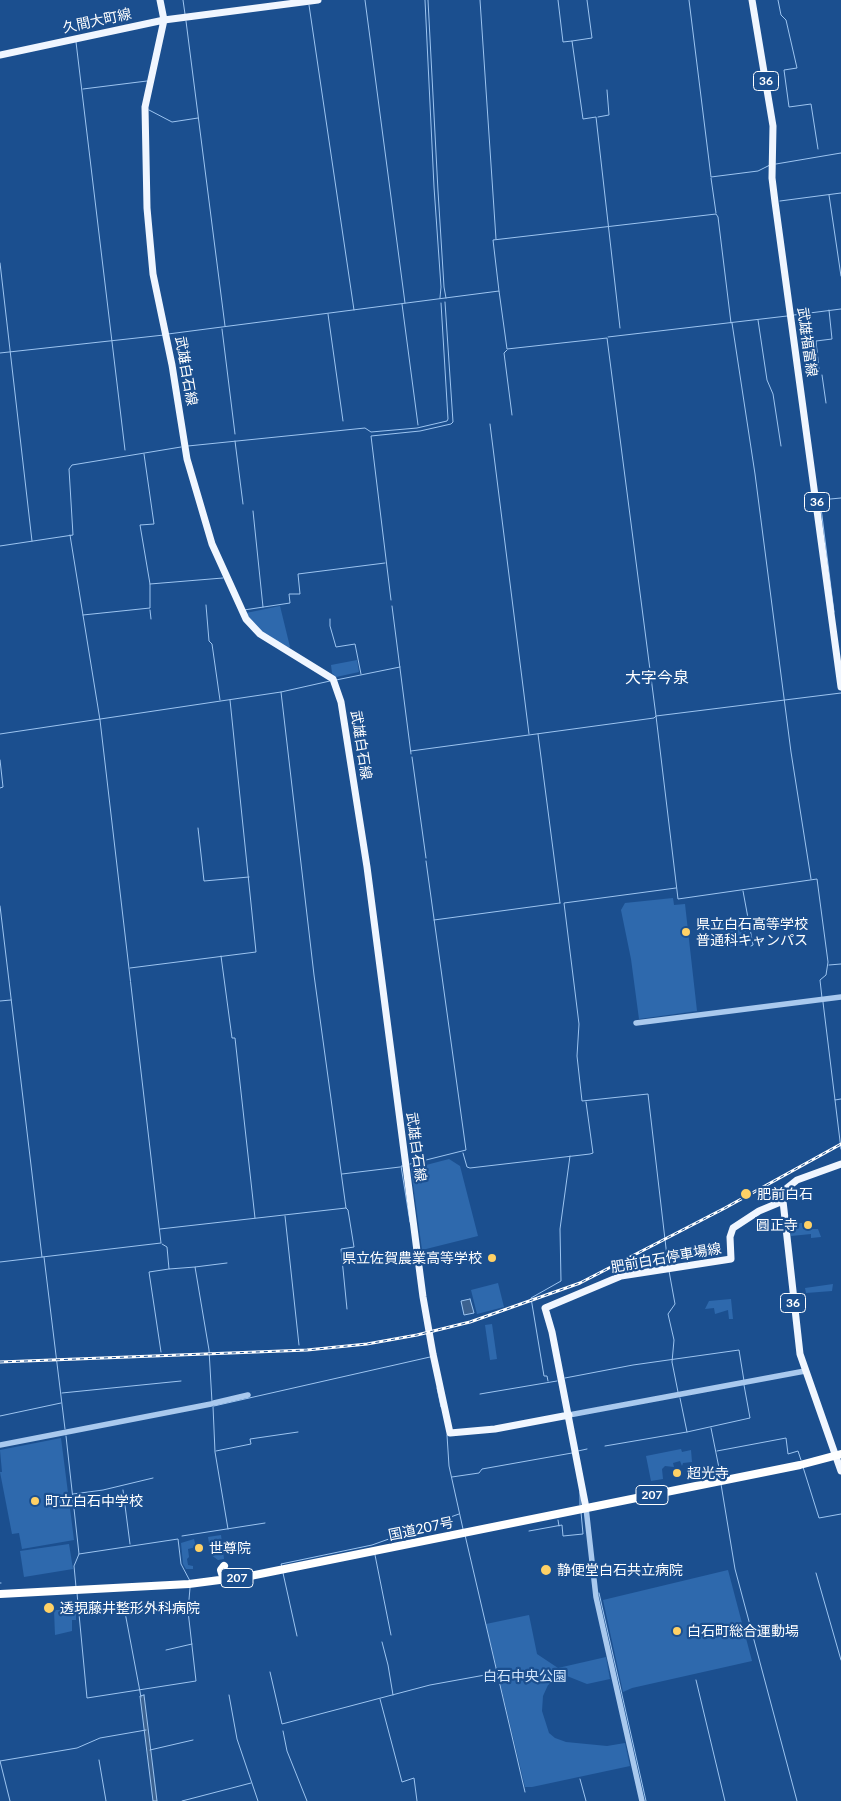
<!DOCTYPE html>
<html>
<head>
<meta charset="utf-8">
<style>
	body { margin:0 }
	canvas { display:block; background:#1b4f8f }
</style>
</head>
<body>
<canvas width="841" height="1801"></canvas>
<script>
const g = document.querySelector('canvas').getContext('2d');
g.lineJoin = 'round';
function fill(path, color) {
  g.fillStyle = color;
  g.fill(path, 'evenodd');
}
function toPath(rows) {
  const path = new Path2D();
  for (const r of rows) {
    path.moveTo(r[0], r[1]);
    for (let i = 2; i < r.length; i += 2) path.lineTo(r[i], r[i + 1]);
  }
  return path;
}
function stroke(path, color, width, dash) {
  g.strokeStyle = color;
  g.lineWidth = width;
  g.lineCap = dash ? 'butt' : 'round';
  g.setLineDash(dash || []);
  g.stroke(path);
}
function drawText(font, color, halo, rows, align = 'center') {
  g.font = font + ' Lato,"Noto Sans JP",sans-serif';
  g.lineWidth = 4.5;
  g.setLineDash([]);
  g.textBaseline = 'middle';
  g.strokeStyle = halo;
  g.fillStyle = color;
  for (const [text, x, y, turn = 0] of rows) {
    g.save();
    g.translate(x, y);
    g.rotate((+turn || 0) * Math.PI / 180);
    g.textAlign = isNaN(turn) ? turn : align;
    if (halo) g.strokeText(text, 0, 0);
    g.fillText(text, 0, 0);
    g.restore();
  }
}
const green = toPath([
	[280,606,290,647,288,649,260,632,246,613],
	[357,660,359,672,336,677,332,673,331,665],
	[673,898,674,905,685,904,697,1011,639,1019,631,959,621,910,625,903],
	[744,919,748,944,723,948,719,923],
	[449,1159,460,1166,478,1236,422,1250,411,1169],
	[790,1220,795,1220,795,1223,802,1223,803,1229,818,1229,821,1237,811,1238,811,1234,791,1236],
	[498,1283,504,1307,477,1314,471,1290],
	[833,1284,832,1291,806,1293,805,1288],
	[731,1299,733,1319,729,1319,728,1310,715,1314,714,1308,705,1309,709,1301],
	[492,1324,497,1359,490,1360,485,1325],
	[61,1438,74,1540,22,1549,19,1533,12,1534,0,1472,2,1472,0,1450],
	[681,1449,682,1452,691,1450,692,1462,683,1463,682,1466,680,1461,673,1463,674,1467,665,1466,662,1469,663,1479,651,1481,646,1456],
	[221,1535,224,1559,218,1560,211,1555,208,1537],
	[194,1539,196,1547,188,1549,189,1557,187,1559,188,1565,193,1566,193,1569,186,1569,183,1564,181,1543],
	[69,1544,73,1569,24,1577,20,1551],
	[728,1570,752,1661,632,1688,623,1692,603,1600],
	[54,1610,76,1610,76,1620,72,1620,72,1631,55,1635],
	[529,1615,537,1654,558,1668,606,1657,610,1679,587,1684,567,1676,559,1678,548,1685,543,1696,542,1711,549,1733,555,1738,566,1742,607,1746,625,1743,630,1766,532,1787,525,1787,486,1624]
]);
const water = toPath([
	[470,1299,474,1313,464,1315,461,1301,470,1299],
	[144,1695,157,1801,153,1801,140,1696,144,1695]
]);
const stream = toPath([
	[183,0,185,14],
	[365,0,405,303],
	[425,0,434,187,441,287,440,298],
	[428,0,438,191,444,287,446,298],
	[480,0,496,239],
	[558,0,563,42,572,41,583,119,596,117,620,328],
	[689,0,711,177,758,171,770,165],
	[778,0,781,15,786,20,797,68,784,70,789,107,811,104,818,149],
	[309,5,354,310],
	[186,21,225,326],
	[572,41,592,38,587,0],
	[76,42,125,450],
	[83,89,147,81],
	[149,110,172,122,198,118],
	[598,117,609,115,607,90],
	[776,164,841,153],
	[711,178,716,213],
	[829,195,841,276],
	[780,201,841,193],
	[0,263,32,541],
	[499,291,493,240,716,214,718,217,731,323],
	[402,304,418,425],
	[328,314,343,421],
	[794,315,841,309],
	[758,320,767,380,773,394,781,446],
	[732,323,755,474,791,752,811,879],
	[222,329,235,434],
	[168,334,499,291,507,349,607,338,656,716,841,693],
	[608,337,787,316],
	[507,350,504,353,512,415],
	[0,353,164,335],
	[819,370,816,341,832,339,829,310],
	[822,375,826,403],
	[490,424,529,734],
	[235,441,243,504],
	[188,446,365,428,371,432,417,428,447,421,448,419,441,303],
	[253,511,263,607],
	[0,546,73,535,69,469,72,465,181,447],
	[150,584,223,578],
	[391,600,371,436,420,431,451,424,453,422,445,302],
	[206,605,209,641,212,644,220,700],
	[392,606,411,754],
	[150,610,151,619],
	[244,610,290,603,289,594,300,594,298,574,385,563],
	[834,612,820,500,841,498],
	[83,615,150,608,150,584,140,525,154,524,144,454],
	[330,619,330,626,336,647,355,644,361,674],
	[336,680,400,667],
	[0,734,281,692,330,681],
	[538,734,560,903],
	[411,751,654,718,656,716,678,899,817,879,828,962,826,975,820,980,822,998],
	[412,757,426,858],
	[0,760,3,787,0,788],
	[198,828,204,881,249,877],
	[743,891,753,945,751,946],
	[0,906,42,1257],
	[434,920,560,903],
	[221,956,232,1038,235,1038,255,1218],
	[829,965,841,964],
	[130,968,256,952,230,700],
	[0,1001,11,1000],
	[823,1002,835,1100,841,1099],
	[835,1100,841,1149],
	[463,1153,467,1167,470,1168,590,1154,593,1153,586,1102],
	[410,1164,466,1150,426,861],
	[404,1166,401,1166,410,1222],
	[342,1174,400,1167],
	[346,1208,348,1210,354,1247,341,1249,347,1309],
	[285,1216,299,1345],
	[160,1229,346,1208,314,975,281,692],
	[162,1244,167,1247,169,1269,195,1267],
	[44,1257,65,1429],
	[0,1262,161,1243,100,720,70,535],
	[668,1265,648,1094,582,1101,577,1056,579,1024,564,903,676,888],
	[669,1271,675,1304,668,1314,674,1340,672,1362,678,1392],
	[161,1352,149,1272,169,1269],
	[565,1378,633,1365,739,1350,744,1381],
	[548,1381,547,1376,544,1376,531,1298,561,1281,560,1229,570,1156],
	[437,1388,441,1407],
	[62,1393,181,1381],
	[480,1394,557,1381],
	[680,1398,687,1432],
	[212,1402,209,1350,195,1267,227,1263],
	[213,1406,215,1452,228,1529],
	[214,1406,430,1357],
	[0,1416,61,1403],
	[711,1428,721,1478],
	[447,1435,449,1466,463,1529],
	[66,1436,79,1554,74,1566,76,1587],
	[605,1446,687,1432,750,1418,744,1385],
	[216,1451,251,1444,250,1439,298,1432],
	[578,1451,587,1449],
	[717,1451,786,1438,788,1454,798,1451,801,1460],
	[803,1467,819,1518,841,1514],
	[452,1477,479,1473,482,1469,572,1453],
	[721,1484,735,1569,797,1801],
	[123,1490,130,1544],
	[580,1492,580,1505],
	[73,1494,103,1490,153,1478],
	[558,1520,559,1526],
	[529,1531,562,1525,563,1536,583,1534,581,1512],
	[465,1535,525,1792],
	[182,1536,265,1523],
	[79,1554,178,1539,181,1564,190,1581],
	[375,1555,391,1635],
	[282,1567,281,1564,372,1545,459,1514],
	[283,1573,297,1636],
	[816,1573,841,1660],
	[0,1583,1,1583],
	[77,1593,87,1698,196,1681,188,1611,190,1588],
	[599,1593,646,1801],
	[124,1607,141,1697],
	[382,1642,388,1665,393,1695],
	[166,1650,192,1644],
	[270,1672,282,1724,430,1685,496,1673],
	[696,1680,725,1801],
	[229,1695,237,1739,258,1801],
	[380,1699,402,1782,414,1778,417,1801],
	[283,1731,287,1751,307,1801],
	[150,1750,193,1740],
	[99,1760,106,1801],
	[0,1761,77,1748,100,1738,146,1730],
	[0,1761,10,1801],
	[580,1779,586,1801],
	[182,1801,251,1783]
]);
const minor = toPath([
	[636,1023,841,997],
	[214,1403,248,1395],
	[569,1415,805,1371],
	[0,1445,211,1404],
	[586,1508,596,1597,642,1801]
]);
const major = toPath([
	[160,0,164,20,145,107,147,208,153,274,172,365,187,459,212,544,246,619,260,634,333,679,341,702,367,867,423,1297,433,1354,450,1433,495,1429,569,1415],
	[752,0,773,126,772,178,775,202,841,687],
	[0,55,164,20,318,0],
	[841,1164,797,1180,787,1188,783,1201,800,1354,841,1471],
	[586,1508,552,1332,545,1308,621,1276,731,1259,730,1237,733,1228,759,1211,783,1201]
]);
const highway = toPath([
	[224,1566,221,1570,224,1580],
	[0,1594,189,1584,250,1576,800,1465,841,1454]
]);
const rail = toPath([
	[0,1362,307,1350,367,1344,417,1335,470,1322,580,1283,725,1208,841,1144]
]);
const markers = [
	[686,932,5,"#ffd166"],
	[746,1194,6,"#ffd166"],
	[808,1225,5,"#ffd166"],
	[492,1258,5,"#ffd166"],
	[677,1473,5,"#ffd166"],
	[35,1501,5,"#ffd166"],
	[199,1548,5,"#ffd166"],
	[546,1570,6,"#ffd166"],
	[49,1608,6,"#ffd166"],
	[677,1631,5,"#ffd166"]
];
const shields = [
	[766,81,25],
	[817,502,25],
	[793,1303,25],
	[652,1495,32],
	[237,1578,32]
];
const shieldNames = [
	["36",766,81],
	["36",817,502],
	["36",793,1303],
	["207",652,1495],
	["207",237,1578]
];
const streetNames = [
	["久間大町線",97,21,-12],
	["武雄福富線",807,342,82],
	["武雄白石線",186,371,80],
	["武雄白石線",361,745,81],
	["武雄白石線",416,1147,82],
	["肥前白石停車場線",666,1258,-10],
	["国道207号",421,1529,-12]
];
const poiNames = [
	["県立白石高等学校",696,924],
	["普通科キャンパス",696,940],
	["肥前白石",757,1194],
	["圓正寺",798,1225,"right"],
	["県立佐賀農業高等学校",482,1258,"right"],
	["超光寺",687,1473],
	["町立白石中学校",45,1501],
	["世尊院",209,1548],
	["静便堂白石共立病院",557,1570],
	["透現藤井整形外科病院",60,1608],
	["白石町総合運動場",687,1631]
];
const parkNames = [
	["白石中央公園",525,1676]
];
const quarterNames = [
	["大字今泉",657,678]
];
fill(green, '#2e69ad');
fill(water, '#3c6290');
stroke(water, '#9cc4f0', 1);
stroke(stream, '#9cc4f0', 1);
stroke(minor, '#a9c9ee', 5.5);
stroke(major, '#f0f6ff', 7);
stroke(highway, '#fff', 8);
stroke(rail, '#fff', 3);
stroke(rail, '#1b4f8f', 1, [4]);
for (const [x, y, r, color] of markers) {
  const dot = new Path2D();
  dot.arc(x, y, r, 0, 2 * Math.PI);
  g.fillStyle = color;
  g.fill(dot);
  stroke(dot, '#1b4f8f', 2);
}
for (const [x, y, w] of shields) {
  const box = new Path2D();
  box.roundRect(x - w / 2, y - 9.5, w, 19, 4);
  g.fillStyle = '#1b4f8f';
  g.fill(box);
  stroke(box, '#fff', 1);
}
drawText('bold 12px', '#fff', null, shieldNames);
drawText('14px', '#fff', '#1b4f8f', streetNames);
drawText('14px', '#fff', '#1b4f8f', poiNames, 'left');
drawText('14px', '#cfe3fa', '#1b4f8f', parkNames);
drawText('16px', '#fff', '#1b4f8f', quarterNames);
</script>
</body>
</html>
